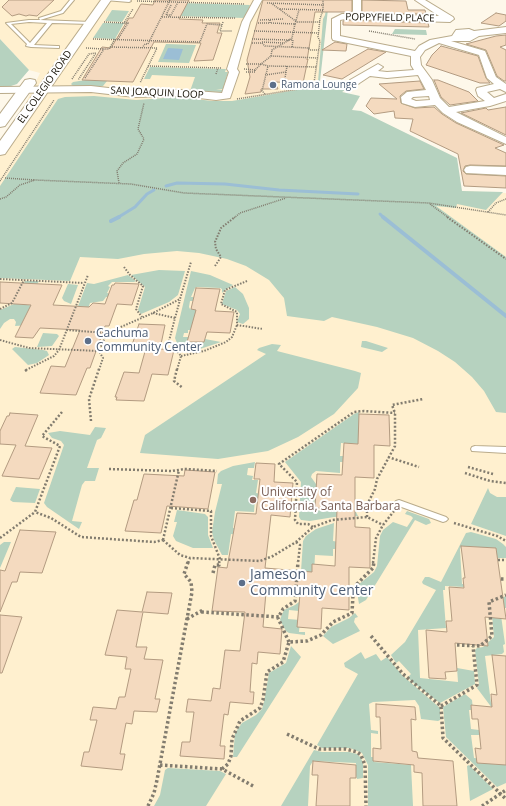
<!DOCTYPE html>
<html>
<head>
<meta charset="utf-8">
<style>
	body { margin:0 }
	canvas { display:block; background:#fef8ea }
</style>
</head>
<body>
<canvas width="506" height="806"></canvas>
<script>
const g = document.querySelector('canvas').getContext('2d');
g.lineJoin = 'round';
function fill(path, color) {
  g.fillStyle = color;
  g.fill(path, 'evenodd');
}
function toPath(rows) {
  const path = new Path2D();
  for (const r of rows) {
    path.moveTo(r[0], r[1]);
    for (let i = 2; i < r.length; i += 2) path.lineTo(r[i], r[i + 1]);
  }
  return path;
}
function stroke(path, color, width, dash) {
  g.strokeStyle = color;
  g.lineWidth = width;
  g.lineCap = dash ? 'butt' : 'round';
  g.setLineDash(dash || []);
  g.stroke(path);
}
function drawText(font, color, halo, rows, align = 'center') {
  g.font = font + ' "Open Sans",sans-serif';
  g.lineWidth = 4;
  g.setLineDash([]);
  g.textBaseline = 'middle';
  g.strokeStyle = halo;
  g.fillStyle = color;
  for (const [text, x, y, turn = 0] of rows) {
    g.save();
    g.translate(x, y);
    g.rotate((+turn || 0) * Math.PI / 180);
    g.textAlign = isNaN(turn) ? turn : align;
    if (halo) g.strokeText(text, 0, 0);
    g.fillText(text, 0, 0);
    g.restore();
  }
}
const built = toPath([
	[0,0,326,0,318,101,462,191,506,193,506,806,0,806,0,147,16,123,40,73,29,70,0,39]
]);
const green = toPath([
	[329,0,319,90,331,83,338,85,345,81,360,84,353,88,349,87,342,92,360,96,352,110,361,111,457,158,462,191,503,192,486,210,457,204,456,208,436,206,506,257,506,413,496,412,484,391,472,377,455,362,438,351,413,338,377,327,332,317,324,321,287,316,284,298,269,280,246,266,227,259,199,253,177,251,144,254,118,259,80,257,70,281,0,278,0,186,58,99,65,97,94,96,136,100,179,97,212,101,232,101,314,87,318,82,323,19,325,15,327,3],
	[180,3,250,5,245,18,174,16],
	[112,10,129,11,122,22,105,21],
	[103,23,124,23,115,39,93,38],
	[395,29,426,30,427,35,392,34],
	[0,39,29,70,17,84,11,86,0,86],
	[166,44,196,45,189,63,158,62],
	[150,67,226,69,225,72,228,72,223,89,216,89,223,90,222,92,190,91,195,77,152,75,150,79,144,79],
	[86,80,107,81,103,86,97,87,74,87,71,84,73,82],
	[159,270,185,271,178,295,169,302,141,314,138,310,145,287,131,275],
	[191,271,210,275,233,285,225,290,222,293,222,289,220,288,197,287,195,288,191,297,194,297,193,301,190,301,189,307,190,309,202,310,197,330,188,330,188,333,184,333,183,337,188,337,188,342,204,342,205,339,221,342,191,352,177,343,175,338],
	[128,275,136,281,134,282,112,282,108,286,110,287,107,293,112,294,111,297,106,297,103,301,90,303,87,312,73,319,87,283,94,284],
	[25,281,39,281,26,305,40,306,29,325,15,326,16,322,14,319,10,319,4,323,0,329,0,310,14,304],
	[68,284,78,285,71,304,64,301,62,298],
	[235,287,243,294,249,308,249,319,243,324,237,322,240,314,237,310,222,304,226,291],
	[43,333,57,334,59,336,52,346,37,347],
	[362,341,366,341,388,348,382,352,361,347],
	[272,344,281,345,277,351,355,371,361,373,358,388,334,414,298,437,268,451,218,459,140,453,145,435,266,354,257,350,259,348],
	[15,347,43,350,47,351,49,355,37,363,28,365,12,349],
	[359,412,359,441,361,444,341,443,340,456,347,456,346,462,340,462,340,473,316,471,312,474,311,477,316,484,316,488,322,489,322,494,315,494,314,510,356,512,358,516,334,517,310,521,301,520,299,517,301,482,285,462,354,414],
	[95,427,106,428,101,438,97,440,87,468,99,468,95,481,85,481,82,485,72,521,82,522,79,529,47,507,44,503,64,445,61,441,52,438,48,433,60,431,90,435],
	[255,462,254,468,248,468,247,475,253,476,252,480,258,480,256,493,261,494,260,499,255,499,254,512,235,511,233,528,238,528,237,535,231,534,228,555,222,555,214,540,212,532,215,512,222,484,217,484,218,474,221,471,233,466],
	[16,487,40,489,35,503,13,502,10,500],
	[488,488,490,493,497,497,506,497,506,536,471,524],
	[177,510,205,514,208,517,208,535,213,548,193,548,176,541,173,536,177,522,174,522],
	[407,511,429,519,431,523,426,525,415,520,366,600,359,604,358,598,358,585,374,572,377,566,380,536,383,530,393,522,407,527,413,518,411,516,405,514],
	[334,523,333,541,339,542,338,549,333,549,333,556,315,555,312,608,299,611,289,610,288,619,300,620,299,632,305,632,305,635,289,633,286,631,280,620,281,617,284,610,295,605,299,602,303,541,306,536,316,529],
	[471,532,496,539,503,544,506,547,506,558,496,558,495,549,461,547,460,549,462,584,465,584,465,587,445,586,445,590,443,590,446,628,418,630,420,678,458,682,457,668,474,671,475,684,440,703,411,681,408,677,411,674,399,661,396,663,391,655,405,642,436,590,423,584,422,582,425,577,429,577,441,582,466,533],
	[4,542,11,542,0,568,0,545],
	[506,596,506,608,500,608,505,644,503,645,504,652,502,654,485,656,491,703,494,703,492,708,477,688,479,685,475,650,477,648,483,647,494,637,491,603],
	[355,613,358,617,355,618,354,622,360,631,333,644,323,636,331,627,349,618],
	[291,646,301,657,237,757,233,757,235,733,242,723,256,715,262,709,264,702,269,673,286,663],
	[361,652,365,659,376,654,381,661,387,657,402,675,440,708,440,720,438,721,421,719,419,706,415,700,373,702,369,704,371,730,378,731,378,734,371,733,371,757,374,757,374,762,411,765,413,806,368,806,368,765,362,753,350,748,322,748,317,745,358,674,345,667,344,663],
	[465,694,472,700,473,710,469,710,471,729,479,730,479,735,471,735,474,758,506,761,506,783,497,787,446,737,443,707],
	[314,750,322,752,349,752,357,754,361,758,363,763,363,778,357,779,356,776,356,763,313,761,310,766,308,806,281,806],
	[469,765,493,789,470,801,467,766],
	[168,768,220,771,226,774,206,806,154,806,160,795,165,770]
]);
const water = toPath([
	[168,48,183,49,179,60,163,59]
]);
const streamFar1 = toPath([
	[166,186,177,183,225,184,279,190,358,194],
	[380,214,384,218],
	[117,218,135,207,147,194,154,190]
]);
const stream = toPath([
	[383,217,506,316],
	[111,221,119,217]
]);
const building = toPath([
	[9,0,54,0,37,16,29,15,26,16,19,14,12,16,2,7,9,0],
	[155,0,189,0,179,19,203,20,202,23,220,23,217,33,222,33,213,60,194,61,201,43,154,42,133,82,82,80,102,47,111,48,129,18,133,18,141,4,153,5,155,0],
	[263,0,352,0,352,12,315,12,307,60,308,59,303,83,275,82,278,89,261,89,261,92,245,94,250,77,247,60,263,0],
	[362,0,406,1,408,10,425,10,426,14,362,13,362,0],
	[496,13,506,15,506,21,499,26,481,23,496,13],
	[346,20,428,23,429,27,343,25,343,21,346,20],
	[506,35,506,45,500,47,506,50,506,81,504,81,497,76,486,50,466,44,496,36,506,35],
	[335,42,347,44,346,51,322,50,335,42],
	[441,46,478,56,486,78,490,83,480,83,426,65,432,55,441,46],
	[368,49,386,52,342,79,323,75,368,49],
	[434,80,438,80,469,92,478,101,450,105,441,97,434,80],
	[420,81,424,89,406,91,400,96,401,103,415,108,434,107,442,114,456,123,504,145,495,148,506,153,506,166,470,165,465,166,463,171,466,174,506,176,506,188,464,186,458,154,410,131,413,119,395,118,394,111,374,114,366,106,371,98,397,99,379,84,420,81],
	[506,107,506,135,461,113,486,108,488,110,506,107],
	[0,282,62,285,53,305,89,307,93,303,105,304,112,285,114,285,115,283,139,284,132,305,117,304,109,326,105,326,90,368,87,368,76,395,40,393,51,366,65,367,80,330,40,328,33,338,15,337,31,305,0,303,0,282],
	[196,288,220,289,215,311,234,312,230,333,207,332,204,342,187,342,196,310,191,309,196,288],
	[139,324,165,325,160,349,174,350,168,375,152,374,144,401,116,400,117,397,115,397,124,372,139,373,146,348,131,348,139,324],
	[10,413,38,415,25,446,52,448,39,479,2,476,16,445,0,444,0,431,7,416,9,416,10,413],
	[359,414,389,415,390,446,374,445,374,478,355,477,355,527,370,528,370,568,349,567,349,610,322,608,321,629,297,627,300,594,266,592,263,627,282,629,280,654,258,652,257,664,252,663,250,692,254,692,253,704,230,702,228,715,224,714,220,746,225,746,224,759,180,756,182,742,190,742,194,712,186,712,188,699,211,701,213,688,220,689,225,650,240,651,245,612,212,611,218,567,227,568,237,513,256,514,260,479,254,479,256,463,275,464,274,482,293,483,290,517,271,515,265,568,312,572,312,564,335,566,337,509,315,508,317,474,342,475,344,443,358,444,359,414],
	[185,470,215,472,208,509,167,506,161,533,125,531,134,500,137,500,144,474,184,476,185,470],
	[20,530,56,532,42,573,20,572,17,582,12,582,0,612,0,570,5,571,20,530],
	[461,546,496,548,506,619,485,617,488,646,455,643,457,671,445,672,446,679,429,678,426,630,447,632,446,621,452,621,449,587,464,588,463,578,465,578,461,546],
	[147,592,172,593,168,614,143,612,136,647,147,647,144,659,163,660,155,699,160,699,157,712,134,711,132,724,126,723,120,754,125,754,122,770,81,766,84,752,89,752,97,720,90,720,93,707,116,709,119,697,125,697,131,669,125,669,127,657,105,655,117,610,142,612,147,592],
	[0,615,22,617,2,673,0,673,0,615],
	[492,655,506,656,506,765,477,763,475,748,481,749,478,719,472,719,471,705,492,707,491,694,497,695,492,655],
	[376,704,415,707,416,720,411,719,412,751,417,752,418,758,453,761,457,806,423,806,422,773,414,772,414,765,373,761,373,748,381,749,380,717,376,717,376,704],
	[313,761,356,765,356,778,350,778,350,806,316,806,318,775,312,775,313,761]
]);
const pathFar3 = toPath([
	[137,1,244,4],
	[267,3,324,5],
	[271,3,297,22,320,22],
	[171,5,166,15,171,15],
	[280,9,323,10],
	[162,17,235,18],
	[170,17,178,2],
	[260,20,283,19],
	[270,20,270,23,295,24,299,10],
	[104,22,124,23],
	[223,22,220,31,232,31],
	[258,23,270,23],
	[254,31,319,33],
	[369,31,415,39],
	[93,39,200,42,207,24,222,25],
	[118,39,128,23,124,23,133,9],
	[252,39,289,40,272,50,271,56],
	[262,42,283,43],
	[252,43,262,43,265,46,309,48,308,49,311,50,319,50],
	[110,47,157,48,140,83],
	[292,47,293,40,289,40,292,38,295,24],
	[86,48,103,49],
	[142,48,145,44,148,44,170,0],
	[246,64,261,64,271,56,318,58],
	[148,66,221,68],
	[287,66,284,84,311,85],
	[244,69,255,70,261,64,268,66,317,67],
	[246,72,255,72,255,70],
	[216,74,218,68],
	[265,75,286,72],
	[85,78,104,49,109,49,115,39],
	[72,79,89,54,96,53,78,80],
	[265,94,262,91,268,66],
	[237,99,305,88,314,83,320,41,318,37,320,19,323,10,323,0],
	[5,178,35,180],
	[0,181,54,100],
	[119,183,117,171,123,163,137,154,144,139,138,129,144,103],
	[0,199,6,197,20,185,35,180,131,184,184,193,429,203,506,215],
	[430,204,449,218],
	[488,212,496,203,506,199],
	[234,218,240,213,286,198]
]);
const pathFar2 = toPath([
	[447,217,506,259],
	[215,266,221,257,216,249,215,242,221,228,235,217],
	[124,267,130,275,143,286,136,309,142,317],
	[0,279,84,283],
	[247,281,225,290,221,304,237,312,237,325,263,329],
	[0,309,12,303,24,280],
	[153,313,175,318,169,341,181,356,177,370],
	[175,318,180,300],
	[107,333,153,313,180,299,191,262],
	[0,340,29,348,99,351,107,333,66,330],
	[181,356,204,351,226,342,232,337,237,325],
	[26,370,54,356,59,350,88,275],
	[99,370,103,358,99,351]
]);
const pathFar1 = toPath([
	[177,369,174,381,183,388],
	[25,371,28,369],
	[62,412,42,436,60,446,35,512,51,518,81,537,154,542,163,540],
	[91,421,89,399,99,369],
	[388,457,419,467],
	[468,467,493,474],
	[109,469,172,471,185,469,217,471],
	[465,473,490,481,506,483],
	[171,508,211,511,211,536,220,559,219,563],
	[367,517,367,505,375,489,377,479,395,446,395,413,392,405,423,399],
	[454,523,497,536,506,541],
	[313,527,308,524,298,524,295,520,297,482,279,464,354,412,364,411,395,413],
	[0,538,35,512],
	[163,540,179,470],
	[163,540,180,555,190,558],
	[296,542,300,545,298,563],
	[498,560,506,560],
	[188,563,190,558,260,561,273,556,296,542,313,527,332,520,367,517,383,525],
	[373,563,376,538,383,525,394,511]
]);
const path = toPath([
	[213,573,215,565,219,565,219,562],
	[501,579,506,579],
	[187,619,203,610,202,612,279,617],
	[371,636,403,674,441,706,443,738,506,799],
	[289,642,278,618,283,609,295,601,298,562],
	[457,645,480,646,492,636,489,602,506,595],
	[441,706,477,685,473,646],
	[287,734,319,749,346,749,357,752,361,755,365,765,366,806],
	[160,765,222,769,255,787],
	[222,769,228,764,231,756,232,739,240,721,260,708,263,700,267,672,283,662,289,642,307,641,321,635,333,622,352,613,353,595,357,584,373,568,374,562],
	[148,806,154,793,157,780,192,592,191,582,184,574,188,562],
	[482,806,506,790]
]);
const service = toPath([
	[70,0,74,0,63,13,40,20,91,22,93,23,91,24,52,23,34,45,57,46,59,46,59,48,31,47,26,46,27,44,6,23,29,20,40,20,39,18,61,11,70,0],
	[29,22,47,23,30,43,11,24,29,22],
	[105,0,130,0,131,1,129,2,105,0],
	[475,446,506,447,506,453,472,451,471,449,472,447,475,446],
	[399,500,446,517,448,519,446,521,443,522,396,505,394,503,396,501,399,500]
]);
const minor = toPath([
	[254,0,262,0,250,22,237,69,239,72,230,98,216,100,182,96,135,97,91,92,0,93,0,87,91,86,135,91,182,90,222,93,229,72,227,69,242,22,254,0],
	[353,0,361,0,361,14,439,16,415,0,425,0,453,17,454,19,450,22,346,19,340,20,340,36,415,51,419,46,430,40,452,36,456,30,469,29,474,31,506,27,506,33,479,36,470,41,451,41,485,51,496,77,506,84,506,92,500,89,487,92,494,98,506,94,506,101,490,106,456,112,506,137,506,144,457,122,443,113,435,105,415,107,402,103,401,97,407,92,426,90,418,75,387,78,370,76,358,84,350,84,349,82,350,80,378,64,383,67,378,71,387,72,414,70,411,65,411,56,333,40,332,38,332,19,342,14,353,14,353,0],
	[439,43,479,55,487,78,494,84,477,88,476,90,478,96,485,101,449,107,440,98,432,80,421,65,420,57,425,50,439,43],
	[429,96,430,100,416,101,411,99,413,97,429,96],
	[470,166,506,167,506,175,466,173,464,170,466,167,470,166]
]);
const secondary = toPath([
	[101,0,111,0,5,154,0,155,0,141,101,0],
	[30,79,35,80,36,83,5,126,0,127,0,114,25,80,30,79]
]);
const markers = [
	[273,85,4,"#5c6f8a"],
	[88,341,4,"#5c6f8a"],
	[253,500,4,"#8d6e63"],
	[242,583,4,"#5c6f8a"]
];
const farStreetnames = [
	["POPPYFIELD PLACE",390,18,1],
	["EL COLEGIO ROAD",45,87,-55],
	["SAN JOAQUIN LOOP",157,93,3]
];
const farServicenames = [
	["Ramona Lounge",281,85]
];
const serviceNames = [
	["Cachuma",96,334],
	["Community Center",96,348]
];
const educationNames = [
	["University of",261,493],
	["California, Santa Barbara",261,507]
];
const nearServicenames = [
	["Jameson",250,575],
	["Community Center",250,591]
];
fill(built, '#fff0cf');
fill(green, '#b6d2bf');
fill(water, '#9bbed5');
stroke(streamFar1, '#9bbed5', 3);
stroke(stream, '#9bbed5', 4);
fill(building, '#f4dabf');
stroke(building, '#b39b81', 1);
stroke(service, '#baac8c', 2);
stroke(minor, '#baac8c', 2);
stroke(secondary, '#baac8c', 2);
stroke(pathFar3, '#827c6f', 1.5, [1, 1]);
stroke(pathFar2, '#827c6f', 2, [1.5, 1.5]);
stroke(pathFar1, '#827c6f', 2.5, [2, 2]);
stroke(path, '#827c6f', 3.5, [2.5, 2.5]);
fill(service, '#fff');
fill(minor, '#fff');
fill(secondary, '#fff');
for (const [x, y, r, color] of markers) {
  const dot = new Path2D();
  dot.arc(x, y, r, 0, 2 * Math.PI);
  g.fillStyle = color;
  g.fill(dot);
  stroke(dot, '#fff', 1.5);
}
drawText('10px', '#171206', '#fff', farStreetnames);
drawText('10px', '#4e5e75', '#fff', farServicenames, 'left');
drawText('12px', '#4e5e75', '#fff', serviceNames, 'left');
drawText('12px', '#785e54', '#fff', educationNames, 'left');
drawText('14px', '#4e5e75', '#fff', nearServicenames, 'left');
</script>
</body>
</html>
